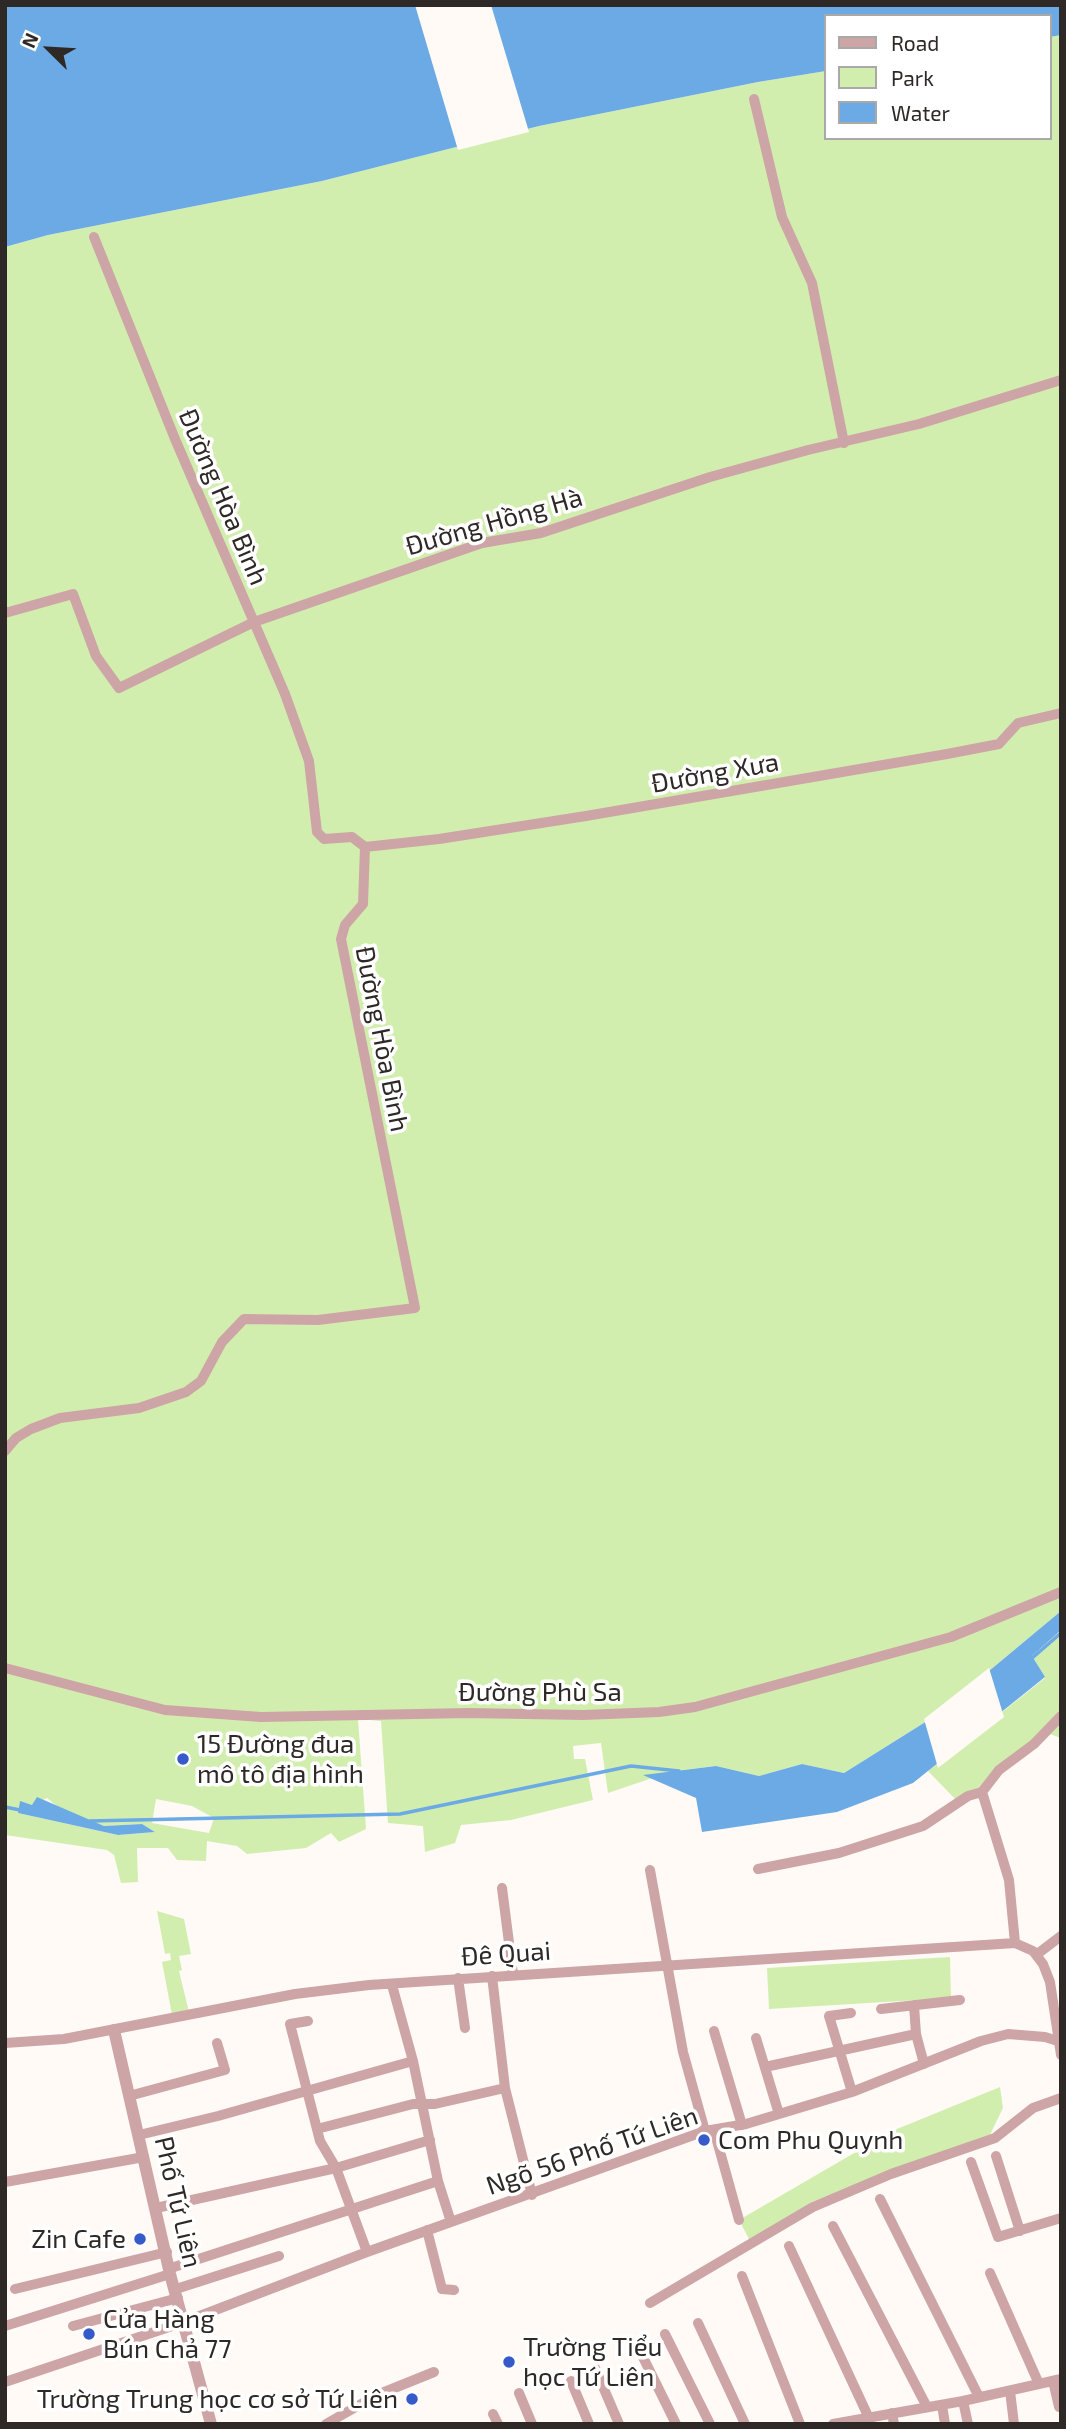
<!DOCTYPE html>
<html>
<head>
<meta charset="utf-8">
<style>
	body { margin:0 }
	#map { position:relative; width:1066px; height:2429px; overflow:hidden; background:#fffaf6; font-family:"Exo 2",sans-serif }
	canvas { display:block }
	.frame { position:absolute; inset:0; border:7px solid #2e2926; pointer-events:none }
	.legend { position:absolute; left:824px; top:14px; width:228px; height:126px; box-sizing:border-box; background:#fff; border:2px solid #aba9a8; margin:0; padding:9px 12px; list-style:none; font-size:21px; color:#2e2926 }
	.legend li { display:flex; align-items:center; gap:14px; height:35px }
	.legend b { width:35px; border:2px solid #aba9a8 }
	.north { position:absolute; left:14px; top:14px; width:70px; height:70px; -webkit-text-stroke:5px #fff; paint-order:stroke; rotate:294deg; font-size:19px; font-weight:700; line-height:28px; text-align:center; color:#2e2926 }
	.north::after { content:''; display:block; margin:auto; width:24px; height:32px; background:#2e2926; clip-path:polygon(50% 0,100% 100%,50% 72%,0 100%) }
</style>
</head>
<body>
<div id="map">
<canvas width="1066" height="2429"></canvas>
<div class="frame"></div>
<ul class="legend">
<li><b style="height:9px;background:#cea5a6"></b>Road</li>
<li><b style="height:19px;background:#d2eeaf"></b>Park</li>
<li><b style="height:19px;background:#6baae4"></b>Water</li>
</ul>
<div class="north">N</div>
</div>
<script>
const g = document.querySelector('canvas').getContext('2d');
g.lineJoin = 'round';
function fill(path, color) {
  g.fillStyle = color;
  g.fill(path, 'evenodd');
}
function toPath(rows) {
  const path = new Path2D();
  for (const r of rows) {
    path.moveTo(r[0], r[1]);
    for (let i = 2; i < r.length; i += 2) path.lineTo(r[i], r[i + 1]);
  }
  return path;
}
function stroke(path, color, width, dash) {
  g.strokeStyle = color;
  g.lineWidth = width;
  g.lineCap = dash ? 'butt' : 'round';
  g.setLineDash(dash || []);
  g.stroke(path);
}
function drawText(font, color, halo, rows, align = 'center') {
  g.font = font + ' "Exo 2",sans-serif';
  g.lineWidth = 7;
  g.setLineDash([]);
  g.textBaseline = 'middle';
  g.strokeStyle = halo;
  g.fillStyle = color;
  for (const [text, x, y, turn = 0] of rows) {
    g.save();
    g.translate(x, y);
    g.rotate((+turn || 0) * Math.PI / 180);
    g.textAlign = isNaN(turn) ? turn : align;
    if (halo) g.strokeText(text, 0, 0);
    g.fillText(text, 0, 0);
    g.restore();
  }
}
const green = toPath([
	[1061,35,1061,1611,935,1716,844,1773,802,1764,759,1776,716,1766,673,1771,608,1793,601,1743,573,1746,574,1759,585,1759,593,1800,511,1820,461,1825,455,1843,425,1852,423,1826,388,1823,381,1721,358,1719,366,1829,339,1842,331,1833,306,1848,247,1854,237,1846,207,1841,206,1861,177,1860,168,1848,137,1848,138,1882,121,1883,114,1855,107,1850,5,1835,5,247,48,235,322,181,539,126,758,82,826,71,826,138,1050,138,1050,37],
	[47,1798,59,1808,104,1826,142,1824,155,1832,118,1835,18,1813,20,1802,32,1805],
	[156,1799,192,1806,214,1818,209,1833,152,1823],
	[1061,1630,1061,1738,1044,1732,982,1792,958,1802,928,1771,1045,1678,1032,1656],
	[157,1911,184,1919,191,1954,179,1956,182,1970,179,1971,189,2012,172,2015,162,1962,171,1960,170,1953,165,1954],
	[950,1957,951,1998,769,2009,767,1968],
	[1000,2087,1003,2108,987,2141,890,2170,812,2202,750,2241,739,2220,892,2131]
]);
const water = toPath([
	[5,5,1061,5,1061,35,1050,37,1050,16,826,16,826,71,758,82,539,126,322,181,48,235,5,247],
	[1061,1611,1061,1630,1032,1656,1045,1677,913,1783,837,1812,702,1832,696,1798,643,1775,716,1766,759,1776,802,1764,844,1773,935,1716],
	[37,1797,104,1826,142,1824,155,1832,118,1835,18,1813,20,1801,32,1805]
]);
const pier = toPath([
	[415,5,491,5,529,132,458,150],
	[989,1668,1004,1717,938,1768,924,1719]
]);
const stream = toPath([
	[1031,1659,1061,1633],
	[5,1807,20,1810],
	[90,1821,400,1814,631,1766,679,1771]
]);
const minor = toPath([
	[754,99,782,217,812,283,844,443],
	[5,613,73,594,96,656,119,688,254,622,482,543,541,533,710,477,808,450,919,424,1061,380],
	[365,847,439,839,586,816,947,754,999,744,1018,723,1061,713],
	[5,1451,16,1438,31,1429,60,1418,139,1408,186,1392,201,1381,222,1342,244,1319,318,1320,415,1308,341,939,345,925,363,904,365,847,352,837,324,839,317,832,309,761,285,694,175,439,94,237],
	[5,1668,165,1710,261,1717,468,1713,583,1715,659,1712,695,1707,951,1637,1061,1592],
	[982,1792,1009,1880,1015,1943],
	[758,1869,839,1853,923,1826,968,1796,982,1792,999,1770,1034,1744,1061,1716],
	[650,1870,683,2052,705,2131],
	[502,1888,513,1974],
	[1036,1955,1061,1936],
	[492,1976,505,2088,532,2195],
	[458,1978,465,2028],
	[392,1985,413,2061,438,2181,451,2222],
	[914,2005,916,2034,924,2064],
	[881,2009,960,2000],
	[851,2013,829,2016,852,2092],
	[308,2021,290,2024,320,2141,336,2168,367,2252],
	[714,2031,742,2125],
	[756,2038,779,2114],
	[5,2043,64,2039,295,1994,369,1985,1015,1943,1033,1951,1043,1964,1050,1982,1061,2055],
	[765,2067,916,2034],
	[129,2096,225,2070,217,2043],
	[317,2129,413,2104,435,2104,505,2088],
	[714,2130,739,2220],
	[139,2135,218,2116,413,2061],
	[996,2156,1020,2231],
	[971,2162,998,2237,1061,2218],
	[5,2182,144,2157],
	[880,2199,979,2397],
	[156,2208,336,2168,430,2140],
	[833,2226,927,2407],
	[427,2230,442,2289,454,2290],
	[789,2246,868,2416],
	[171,2268,438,2181],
	[990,2273,1039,2384],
	[742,2276,800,2424],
	[15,2289,167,2252],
	[176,2289,279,2256],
	[650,2303,813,2207,891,2174,995,2138,1033,2108,1061,2098],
	[698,2323,745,2424],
	[5,2326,170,2274],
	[73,2326,178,2298],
	[665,2334,710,2424],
	[636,2343,676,2424],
	[595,2368,619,2424],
	[571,2381,589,2424],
	[1053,2381,1059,2407],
	[5,2382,184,2322,367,2252,705,2131,746,2124,852,2092,981,2041,1008,2034,1045,2037,1061,2042],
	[1010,2391,1014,2424],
	[519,2393,532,2424],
	[963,2401,968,2424],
	[942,2405,945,2424],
	[892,2413,894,2424],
	[493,2414,498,2424],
	[326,2424,377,2395,434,2372],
	[833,2424,963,2401,1061,2379]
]);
const tertiary = toPath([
	[114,2030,170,2274,211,2424]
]);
const markers = [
	[183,1759,7,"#375acb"],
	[704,2140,7,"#375acb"],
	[140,2239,7,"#375acb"],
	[89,2334,7,"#375acb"],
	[509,2362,7,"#375acb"],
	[412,2399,7,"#375acb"]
];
const streetNames = [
	["Đường Hòa Bình",223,497,67],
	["Đường Hồng Hà",494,522,-16],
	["Đường Xưa",715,773,-10],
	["Đường Hòa Bình",382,1039,79],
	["Đường Phù Sa",540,1692],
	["Đê Quai",506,1954,-4],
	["Ngõ 56 Phố Tứ Liên",592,2151,-19],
	["Phố Tứ Liên",178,2202,77]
];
const poiNames = [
	["15 Đường đua",197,1744],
	["mô tô địa hình",197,1774],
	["Com Phu Quynh",718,2140],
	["Zin Cafe",126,2239,"right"],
	["Cửa Hàng",103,2319],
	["Bún Chả 77",103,2349],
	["Trường Tiểu",523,2347],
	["học Tứ Liên",523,2377],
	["Trường Trung học cơ sở Tứ Liên",398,2399,"right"]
];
fill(green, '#d2eeaf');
fill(water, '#6baae4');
fill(pier, '#fffaf6');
stroke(stream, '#6baae4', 3.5);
stroke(minor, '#cea5a6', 10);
stroke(tertiary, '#cea5a6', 12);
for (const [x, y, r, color] of markers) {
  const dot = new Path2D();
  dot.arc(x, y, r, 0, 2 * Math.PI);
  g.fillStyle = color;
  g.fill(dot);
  stroke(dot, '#fff', 2.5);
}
drawText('26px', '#2e2926', '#fff', streetNames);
drawText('26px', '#2e2926', '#fff', poiNames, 'left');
</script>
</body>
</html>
